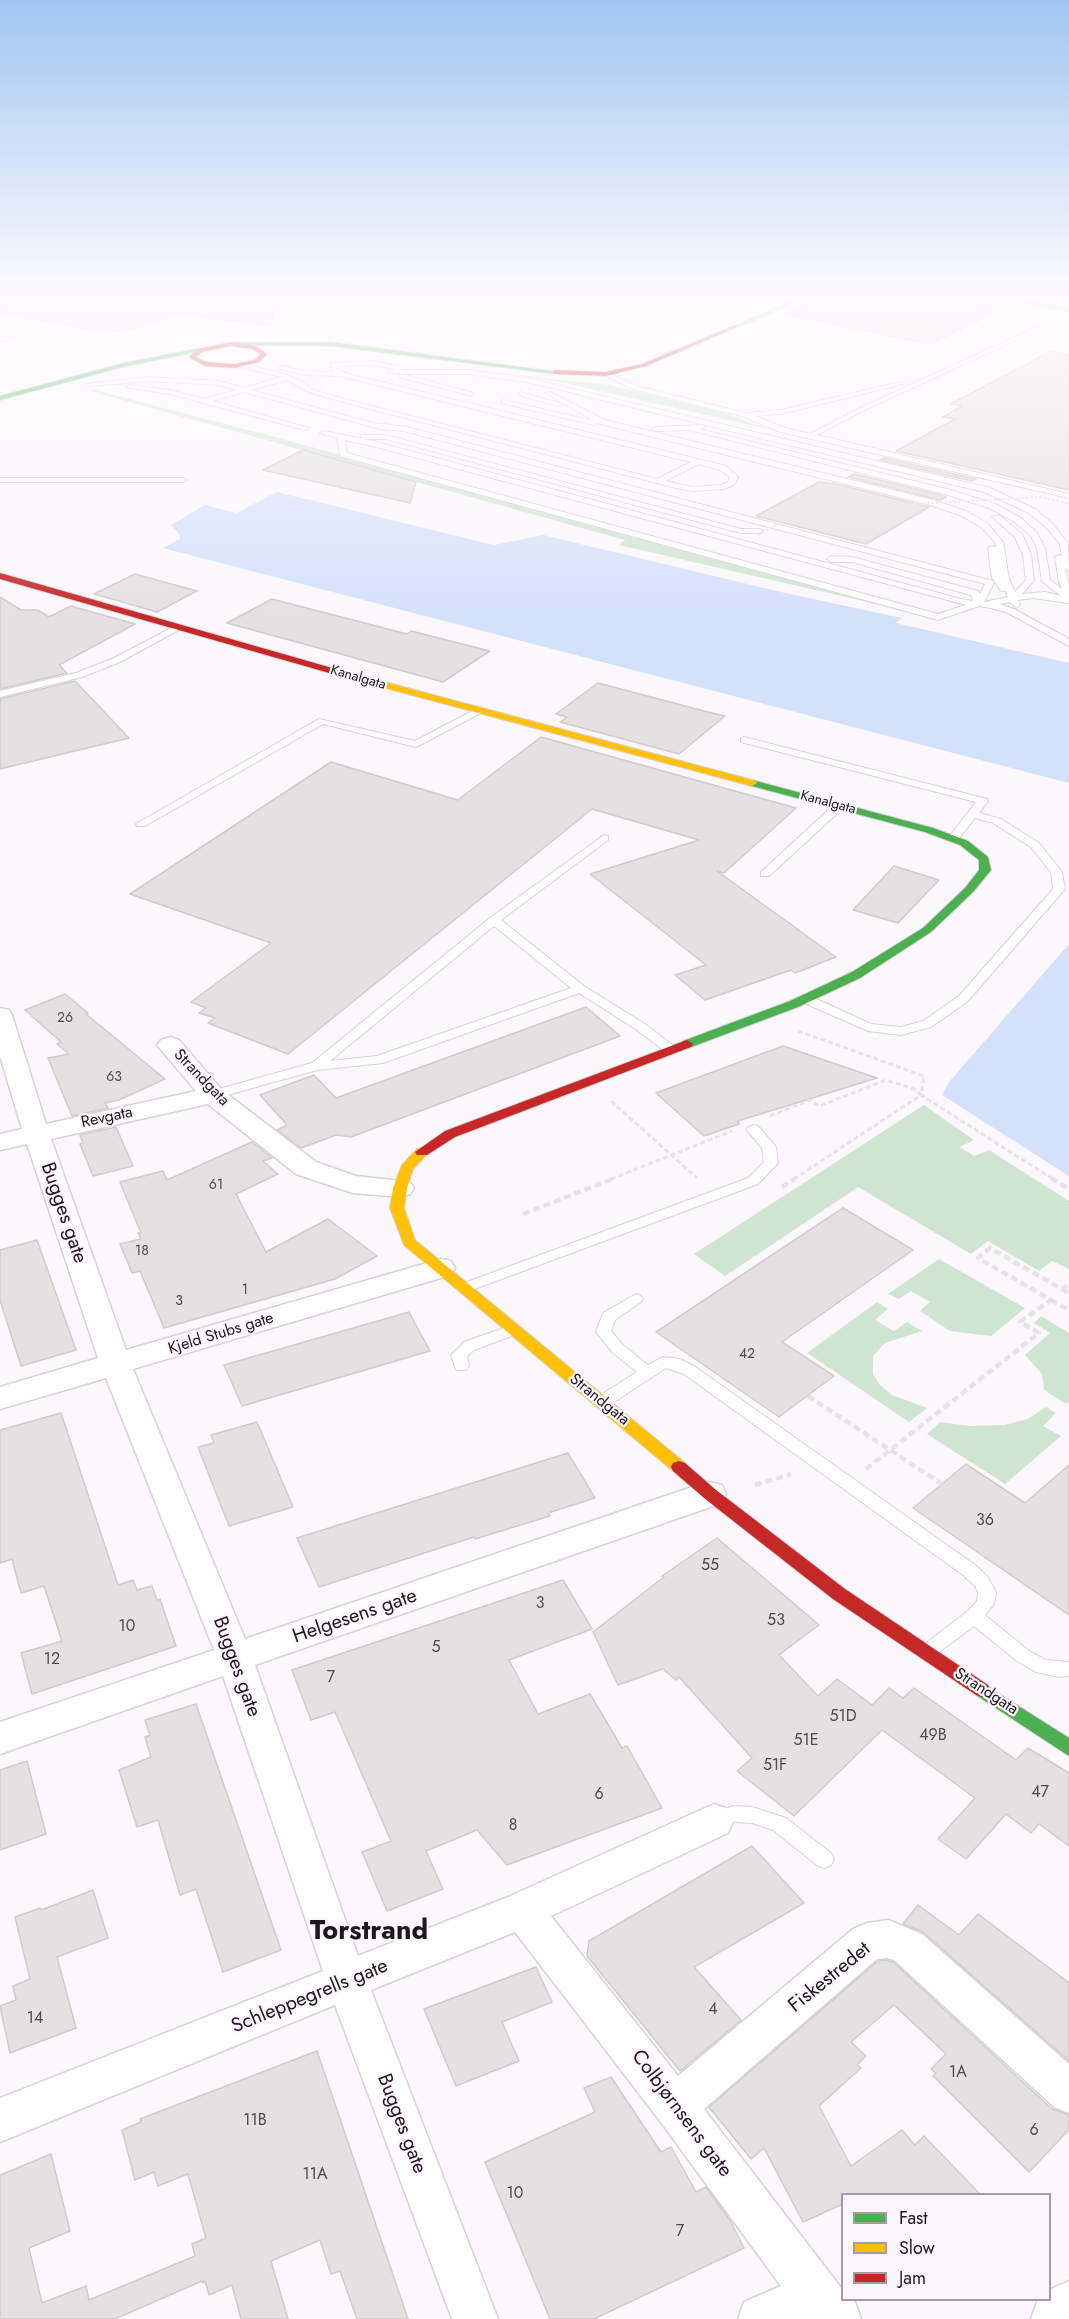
<!DOCTYPE html>
<html>
<head>
<meta charset="utf-8">
<style>
	body { margin:0 }
	#map { position:relative; width:1069px; height:2319px; overflow:hidden; background:#fcf7fc; font-family:Jost,sans-serif }
	canvas { display:block }
	.legend { position:absolute; left:841px; top:2193px; width:210px; height:108px; box-sizing:border-box; background:#fdf6fd; border:2px solid #a39da3; margin:0; padding:8px 10px; list-style:none; font-size:18px; color:#1c181d }
	.legend li { display:flex; align-items:center; gap:12px; height:30px }
	.legend b { width:30px; border:2px solid #a39da3 }
</style>
</head>
<body>
<div id="map">
<canvas width="1069" height="2319"></canvas>
<ul class="legend">
<li><b style="height:8px;background:#4caf50"></b>Fast</li>
<li><b style="height:8px;background:#ffc107"></b>Slow</li>
<li><b style="height:8px;background:#c62828"></b>Jam</li>
</ul>
</div>
<script>
const g = document.querySelector('canvas').getContext('2d');
g.lineJoin = 'round';
function fill(path, color) {
  g.fillStyle = color;
  g.fill(path, 'evenodd');
}
function toPath(rows) {
  const path = new Path2D();
  for (const r of rows) {
    path.moveTo(r[0], r[1]);
    for (let i = 2; i < r.length; i += 2) path.lineTo(r[i], r[i + 1]);
  }
  return path;
}
function stroke(path, color, width, dash) {
  g.strokeStyle = color;
  g.lineWidth = width;
  g.lineCap = dash ? 'butt' : 'round';
  g.setLineDash(dash || []);
  g.stroke(path);
}
function drawText(font, color, halo, rows, align = 'center') {
  g.font = font + ' Jost,sans-serif';
  g.lineWidth = 4.5;
  g.setLineDash([]);
  g.textBaseline = 'middle';
  g.strokeStyle = halo;
  g.fillStyle = color;
  for (const [text, x, y, turn = 0] of rows) {
    g.save();
    g.translate(x, y);
    g.rotate((+turn || 0) * Math.PI / 180);
    g.textAlign = isNaN(turn) ? turn : align;
    if (halo) g.strokeText(text, 0, 0);
    g.fillText(text, 0, 0);
    g.restore();
  }
}
const green = toPath([
	[479,369,550,379,605,384,722,412,768,429,565,383],
	[95,390,279,438,907,611,619,545,625,540,90,391],
	[924,1105,974,1140,960,1147,974,1156,989,1150,1069,1201,1069,1269,1052,1261,1039,1271,988,1241,971,1254,858,1187,725,1276,694,1254],
	[939,1259,1025,1308,991,1336,950,1331,920,1311,930,1302,911,1291,899,1299,888,1294],
	[877,1302,888,1309,875,1320,894,1331,907,1322,922,1331,885,1343,873,1356,873,1374,879,1384,892,1395,927,1408,909,1422,807,1353],
	[1041,1316,1069,1333,1069,1402,1066,1404,1044,1390,1042,1374,1025,1355,1050,1333,1034,1323],
	[1046,1407,1056,1413,1043,1426,1061,1436,1005,1484,927,1434,940,1422,970,1426,1004,1425,1028,1419]
]);
const water = toPath([
	[277,492,494,545,543,535,781,592,902,618,896,623,1069,663,1069,783,163,548,180,539,179,534,171,525,205,505,236,513],
	[1069,944,1069,1176,942,1095,949,1082]
]);
const building = toPath([
	[0,295,277,295,271,326,174,313,131,330,125,329,118,332,103,329,98,331,0,312,0,295],
	[770,295,792,295,758,309,750,307,750,305,770,295],
	[818,295,934,295,1004,308,930,344,783,314,815,300,818,295],
	[1051,351,1069,355,1069,490,896,451,955,419,943,417,962,406,951,404,1051,351],
	[303,450,416,482,410,503,263,470,303,450],
	[884,458,976,479,972,481,880,460,884,458],
	[855,474,944,496,946,497,940,500,848,477,855,474],
	[819,482,836,484,929,507,866,544,756,516,819,482],
	[135,574,197,591,157,612,94,594,135,574],
	[0,597,21,610,38,610,49,617,71,606,135,624,59,665,67,673,0,689,0,597],
	[272,599,407,634,411,631,490,651,443,682,227,623,272,599],
	[75,681,129,738,0,769,0,699,75,681],
	[598,683,708,712,725,716,679,754,560,722,567,717,556,714,598,683],
	[541,737,796,808,724,873,717,871,836,957,795,973,791,970,705,1000,675,975,706,965,590,874,699,840,592,809,288,1054,208,1023,215,1018,199,1013,206,1008,191,1002,271,943,130,894,331,762,458,800,541,737],
	[894,866,939,880,898,923,853,910,894,866],
	[65,994,88,1013,86,1014,165,1079,119,1100,105,1103,108,1108,72,1116,48,1058,69,1054,57,1044,61,1042,25,1010,65,994],
	[586,1007,620,1036,351,1137,336,1135,301,1148,277,1130,287,1125,260,1095,314,1075,336,1098,586,1007],
	[783,1046,877,1078,738,1121,739,1124,704,1136,656,1093,783,1046],
	[116,1127,133,1166,93,1176,80,1144,83,1143,80,1135,116,1127],
	[252,1142,272,1158,263,1161,278,1174,236,1194,266,1252,328,1219,377,1256,335,1279,164,1328,140,1271,132,1273,120,1244,141,1239,138,1233,141,1233,120,1182,163,1171,167,1180,252,1142],
	[843,1208,913,1250,782,1342,834,1376,779,1417,656,1332,843,1208],
	[37,1240,76,1350,21,1366,0,1300,0,1250,37,1240],
	[409,1312,430,1351,242,1406,224,1365,409,1312],
	[61,1413,118,1585,133,1580,137,1590,152,1586,157,1600,160,1599,176,1646,32,1694,21,1653,62,1641,44,1586,21,1593,12,1559,0,1563,0,1430,61,1413],
	[257,1422,293,1507,229,1526,198,1447,214,1443,211,1435,257,1422],
	[568,1453,595,1498,548,1513,550,1516,475,1539,474,1537,319,1587,297,1538,568,1453],
	[966,1464,1025,1503,1069,1465,1069,1615,913,1508,966,1464],
	[717,1538,819,1625,779,1655,818,1696,837,1679,872,1705,889,1688,903,1698,914,1688,1016,1760,1028,1748,1069,1773,1069,1846,1039,1824,1031,1833,1006,1814,966,1859,938,1839,975,1798,882,1730,794,1816,737,1771,752,1758,679,1677,676,1680,663,1669,618,1685,593,1632,664,1577,662,1576,717,1538],
	[563,1580,592,1629,509,1660,538,1714,590,1694,622,1748,627,1746,662,1808,507,1865,477,1830,426,1851,443,1889,387,1911,362,1852,391,1841,335,1712,311,1720,292,1670,563,1580],
	[196,1704,281,1950,223,1972,196,1889,180,1895,158,1820,137,1827,119,1770,151,1757,145,1737,150,1735,145,1720,196,1704],
	[27,1761,46,1834,0,1850,0,1770,27,1761],
	[752,1846,804,1903,694,1967,741,2020,680,2071,587,1956,589,1941,752,1846],
	[93,1890,108,1938,57,1957,76,2028,10,2053,0,2006,16,2000,13,1986,30,1979,15,1917,40,1908,41,1910,93,1890],
	[918,1905,959,1935,978,1914,1069,1983,1069,2061,923,1932,903,1924,918,1905],
	[887,1960,893,1962,1052,2109,1069,2115,1069,2130,1029,2172,933,2076,936,2073,931,2069,946,2054,894,2005,851,2042,866,2056,857,2065,861,2068,819,2106,851,2166,902,2130,915,2145,924,2136,980,2194,843,2194,843,2204,803,2222,764,2148,751,2159,709,2107,878,1961,887,1960],
	[536,1967,552,2002,502,2022,519,2061,456,2086,424,2009,536,1967],
	[317,2051,408,2319,357,2319,340,2271,331,2274,320,2240,271,2261,288,2319,241,2319,232,2285,209,2295,205,2281,203,2283,202,2281,115,2319,0,2319,0,2175,51,2154,70,2231,29,2248,42,2303,86,2286,89,2300,195,2256,192,2244,206,2238,188,2174,158,2186,154,2172,135,2180,122,2130,141,2122,140,2119,317,2051],
	[611,2077,661,2152,671,2147,696,2192,706,2187,731,2222,744,2248,594,2319,550,2319,485,2162,595,2112,584,2088,611,2077]
]);
const pathFar1 = toPath([
	[798,1031,924,1076,921,1095,1053,1179],
	[611,1101,697,1178],
	[770,1116,810,1100,819,1106,886,1080,914,1089,921,1095,794,1179],
	[611,1179,732,1131]
]);
const path = toPath([
	[1051,1178,1069,1189],
	[782,1187,796,1178],
	[523,1214,615,1178],
	[1062,1289,1069,1293],
	[1051,1300,1069,1310],
	[808,1396,942,1484],
	[866,1469,1039,1333,1020,1322,1051,1300,978,1258,990,1248,1062,1289,1069,1284],
	[755,1485,791,1474]
]);
const lane = toPath([
	[581,295,591,295,739,326,736,328,581,295],
	[761,295,768,295,741,306,720,311,706,311,676,305,679,303,720,307,761,295],
	[1014,295,1025,295,1069,302,1069,306,1014,295],
	[1069,312,1069,316,862,411,817,435,1069,494,1069,498,777,431,745,417,632,389,603,374,608,373,636,386,746,413,781,410,900,382,903,384,781,414,755,416,782,427,810,434,858,409,1069,312],
	[0,337,11,337,14,339,0,341,0,337],
	[373,361,399,366,402,370,467,370,527,378,990,488,1035,509,1053,524,1068,544,1069,571,1065,568,1069,585,1069,603,1033,598,1018,600,1020,605,1016,608,1010,602,999,604,1014,609,1069,639,1069,646,1008,613,991,608,979,606,938,620,340,456,337,438,320,433,324,431,373,441,961,599,973,601,971,595,852,562,831,562,827,559,831,556,852,557,978,591,980,594,985,584,404,431,380,429,244,392,212,401,309,428,305,430,170,394,126,387,129,385,170,390,204,399,236,390,219,385,150,381,90,386,87,384,150,377,219,381,244,388,281,377,236,366,238,363,282,373,302,382,313,390,344,399,657,479,691,462,340,376,304,375,278,368,281,366,304,371,332,372,331,363,373,361],
	[373,365,394,369,388,372,401,374,399,377,472,396,474,393,401,374,467,374,527,382,984,492,1029,513,1047,528,1060,544,1062,556,1059,555,1055,557,1059,582,1062,589,1050,580,1045,548,1037,533,1021,518,995,504,951,490,699,429,706,427,702,425,655,427,651,429,655,431,690,430,945,494,989,508,1015,522,1031,536,1037,548,1042,581,1061,596,1045,592,1022,594,1034,580,1031,555,1022,534,999,515,992,517,1015,537,1023,555,1026,580,1015,592,1009,579,1003,542,987,523,966,511,933,500,605,420,550,392,545,393,600,424,927,504,960,515,981,527,995,542,996,547,992,546,988,548,992,578,1001,591,1006,591,1008,597,984,602,994,583,993,581,407,427,373,423,251,390,287,380,309,392,340,401,676,488,693,491,723,489,734,485,738,477,726,466,345,373,337,369,337,366,373,365],
	[345,440,369,445,966,605,938,614,347,453,345,440],
	[699,464,720,470,730,477,728,482,721,485,693,487,665,481,699,464],
	[520,392,560,403,562,404,558,406,518,395,520,392],
	[503,400,594,421,598,423,594,425,501,403,503,400],
	[364,435,386,435,741,529,759,529,763,531,759,533,741,533,386,439,361,439,361,435,364,435],
	[0,478,183,478,187,480,183,482,0,482,0,478],
	[177,625,184,627,120,662,82,677,0,697,0,691,76,673,114,658,177,625],
	[480,707,485,710,483,712,416,747,323,724,145,826,137,826,136,824,319,719,415,741,480,707],
	[744,737,987,799,988,801,979,813,1001,819,1039,843,1062,872,1065,889,967,1002,931,1027,901,1035,868,1031,802,1002,800,999,802,996,810,996,871,1024,901,1027,923,1021,959,996,1053,889,1051,872,1031,847,993,823,975,818,957,841,949,841,949,837,976,802,741,742,741,738,744,737],
	[839,803,844,806,843,808,769,876,761,876,761,872,835,804,839,803],
	[604,835,608,836,608,840,501,920,584,986,645,1024,675,1047,677,1050,675,1053,667,1053,637,1030,579,993,383,1063,317,1070,213,1099,207,1095,208,1092,312,1063,490,918,604,835],
	[494,926,571,988,377,1056,330,1061,494,926],
	[753,1125,758,1126,776,1147,778,1163,758,1184,469,1291,459,1291,457,1288,459,1285,748,1178,764,1162,762,1148,746,1129,753,1125],
	[636,1294,641,1296,643,1299,641,1302,615,1320,611,1331,623,1345,648,1365,663,1357,680,1359,694,1366,975,1565,987,1576,996,1592,994,1604,985,1615,1029,1651,1046,1660,1069,1662,1069,1676,1059,1677,1036,1672,1017,1661,974,1626,934,1656,928,1658,922,1656,919,1651,922,1646,968,1611,977,1601,978,1592,975,1586,963,1575,684,1374,666,1368,608,1406,596,1406,594,1402,596,1398,637,1372,613,1353,596,1332,603,1313,636,1294],
	[512,1325,517,1326,519,1330,517,1334,474,1350,467,1356,469,1366,466,1370,456,1370,451,1355,464,1342,512,1325],
	[734,1806,752,1807,786,1818,831,1853,834,1859,831,1865,824,1868,817,1865,773,1830,752,1823,734,1822,714,1829,707,1827,704,1821,707,1815,734,1806]
]);
const street = toPath([
	[0,1008,9,1010,12,1015,46,1124,196,1091,157,1045,161,1040,170,1037,179,1040,222,1090,316,1162,356,1176,410,1182,414,1188,410,1194,400,1197,353,1193,296,1174,208,1104,51,1139,126,1350,441,1259,451,1261,455,1268,451,1275,133,1369,245,1639,698,1485,710,1482,722,1485,726,1494,722,1503,255,1665,358,1956,508,1897,714,1804,728,1809,733,1821,728,1833,551,1916,678,2076,853,1929,867,1923,888,1920,922,1934,1069,2064,1069,2113,1054,2107,894,1960,887,1958,877,1959,704,2109,842,2289,842,2300,852,2300,855,2302,861,2319,738,2319,744,2302,781,2286,660,2121,515,1932,371,1990,498,2319,452,2319,335,2005,0,2142,0,2098,323,1971,223,1676,0,1754,0,1722,214,1650,106,1378,0,1409,0,1387,98,1358,27,1144,0,1150,0,1134,22,1129,0,1056,0,1008],
	[1069,2281,1069,2319,1031,2319,1037,2302,1040,2300,1050,2300,1050,2290,1053,2288,1069,2281]
]);
const fast = toPath([
	[805,295,812,295,739,327,734,326,805,295],
	[984,295,994,295,1069,308,1069,312,984,295],
	[231,342,331,342,558,372,555,374,331,346,229,345,231,342],
	[200,348,202,351,127,366,0,400,0,396,124,363,200,348],
	[752,780,933,828,968,841,988,857,991,870,973,892,931,932,860,978,798,1007,691,1047,683,1047,681,1044,683,1041,790,1001,852,972,923,928,965,888,979,870,979,860,960,845,925,832,748,785,747,783,752,780],
	[982,1683,1069,1738,1069,1756,976,1695,973,1690,976,1685,982,1683]
]);
const slow = toPath([
	[336,669,756,781,757,783,752,786,748,785,333,674,333,670,336,669],
	[422,1148,429,1152,413,1169,407,1188,404,1208,415,1240,685,1463,687,1467,685,1471,679,1473,673,1471,404,1245,390,1208,393,1188,402,1165,417,1149,422,1148]
]);
const jam = toPath([
	[735,325,740,326,646,366,606,376,555,374,552,372,555,370,606,372,642,364,735,325],
	[231,342,256,346,267,354,259,362,235,368,205,366,189,357,198,349,231,342],
	[231,346,252,349,260,354,255,360,235,364,206,362,196,357,202,352,231,346],
	[0,573,339,670,341,672,333,674,0,579,0,573],
	[687,1040,693,1044,691,1047,455,1137,427,1155,417,1155,415,1152,445,1131,687,1040],
	[679,1461,685,1463,716,1490,845,1589,988,1685,991,1690,988,1695,982,1697,976,1695,833,1599,704,1498,673,1471,671,1467,673,1463,679,1461]
]);
const pathBridge = toPath([
	[913,504,1041,497,1069,504],
	[758,535,781,522]
]);
const farStreetnames = [
	["Kanalgata",358,678,16],
	["Kanalgata",828,803,15]
];
const numberNames = [
	["26",65,1019],
	["63",114,1078],
	["61",216,1186],
	["18",142,1252],
	["1",245,1291],
	["3",179,1302],
	["42",747,1355]
];
const streetNames = [
	["Strandgata",201,1078,46],
	["Revgata",107,1118,-12],
	["Kjeld Stubs gate",221,1334,-17],
	["Strandgata",599,1400,39],
	["Strandgata",986,1692,33]
];
const nearNumbernames = [
	["36",985,1521],
	["55",710,1566],
	["3",540,1604],
	["53",776,1621],
	["10",127,1627],
	["5",436,1648],
	["12",52,1660],
	["7",331,1678],
	["51D",843,1717],
	["49B",933,1736],
	["51E",806,1741],
	["51F",775,1766],
	["47",1040,1793],
	["6",599,1795],
	["8",513,1826],
	["4",713,2010],
	["14",35,2019],
	["1A",958,2073],
	["11B",255,2121],
	["6",1034,2131],
	["11A",315,2175],
	["10",515,2194],
	["7",680,2232]
];
const nearStreetnames = [
	["Bugges gate",63,1213,71],
	["Helgesens gate",355,1617,-19],
	["Bugges gate",236,1667,70],
	["Fiskestredet",830,1978,-39],
	["Schleppegrells gate",310,1997,-22],
	["Colbjørnsens gate",681,2114,53],
	["Bugges gate",401,2124,69]
];
const nearDistrictnames = [
	["Torstrand",369,1932]
];
fill(green, '#d0e4d2');
fill(water, '#d4e1fb');
fill(building, '#e5e0e1');
stroke(building, '#d1cccc', 1.5);
stroke(lane, '#d7d3d7', 2);
stroke(street, '#d7d3d7', 3);
stroke(fast, '#d7d3d7', 2);
stroke(slow, '#d7d3d7', 2);
stroke(jam, '#d7d3d7', 2);
stroke(pathFar1, '#e5e4e5', 3, [5, 3]);
stroke(path, '#e5e4e5', 4.5, [7, 4]);
fill(lane, '#fffeff');
fill(street, '#fffeff');
fill(fast, '#4caf50');
fill(slow, '#ffc107');
fill(jam, '#c62828');
stroke(pathBridge, '#e5e4e5', 2, [3, 1.5]);
const sky = g.createLinearGradient(0, 0, 0, 619);
sky.addColorStop(0, '#a0c6f0');
sky.addColorStop(0.48, '#fefbfe');
sky.addColorStop(1, '#fefbfe00');
g.fillStyle = sky;
g.fillRect(0, 0, 1069, 619);
drawText('14px', '#1c181d', '#fdf6fd', farStreetnames);
drawText('14px', '#4e4a4e', null, numberNames);
drawText('16px', '#1c181d', '#fdf6fd', streetNames);
drawText('16px', '#4e4a4e', null, nearNumbernames);
drawText('20px', '#1c181d', '#fdf6fd', nearStreetnames);
drawText('bold 27px', '#1c181d', '#fdf6fd', nearDistrictnames);
</script>
</body>
</html>
